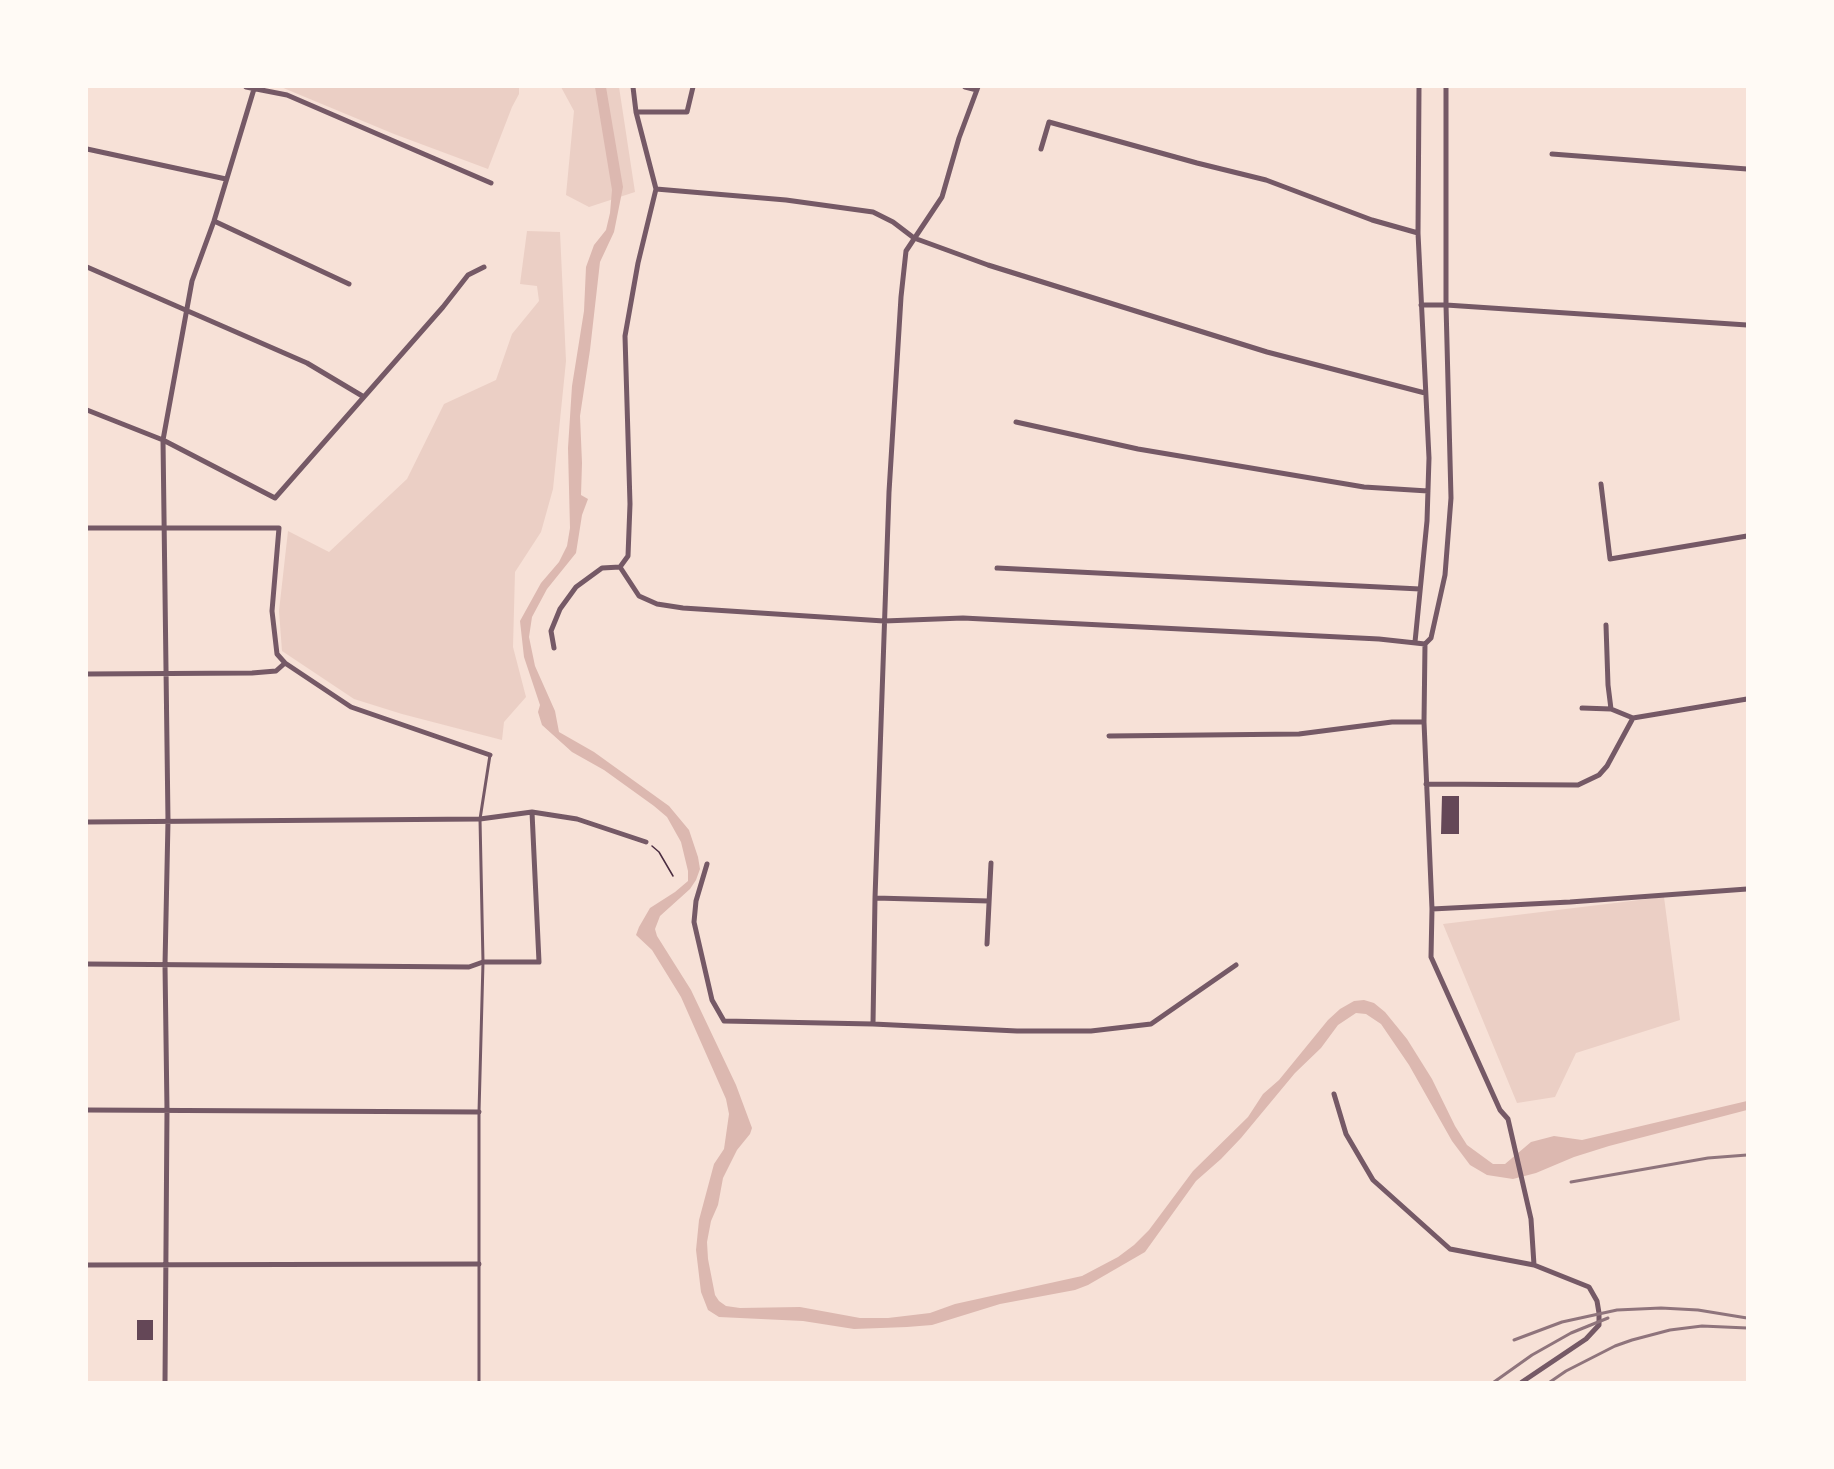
<!DOCTYPE html>
<html>
<head>
<meta charset="utf-8">
<style>
	body { margin:0 }
	#map { position:relative; width:1834px; height:1469px; overflow:hidden; background:#f7e1d7; font-family:Inter,sans-serif }
	canvas { display:block }
	.frame { position:absolute; inset:0; border:88px solid #fffaf5; pointer-events:none }
</style>
</head>
<body>
<div id="map">
<canvas width="1834" height="1469"></canvas>
<div class="frame"></div>
</div>
<script>
const g = document.querySelector('canvas').getContext('2d');
g.lineJoin = 'round';
function fill(path, color) {
  g.fillStyle = color;
  g.fill(path, 'evenodd');
}
function toPath(rows) {
  const path = new Path2D();
  for (const r of rows) {
    path.moveTo(r[0], r[1]);
    for (let i = 2; i < r.length; i += 2) path.lineTo(r[i], r[i + 1]);
  }
  return path;
}
function stroke(path, color, width, dash) {
  g.strokeStyle = color;
  g.lineWidth = width;
  g.lineCap = dash ? 'butt' : 'round';
  g.setLineDash(dash || []);
  g.stroke(path);
}
const green = toPath([
	[281,87,519,87,519,94,512,107,488,169,394,134],
	[561,87,619,87,635,192,589,207,566,195,574,111],
	[527,231,560,232,566,361,553,489,541,532,515,572,513,647,526,697,504,722,502,740,402,714,354,699,282,651,279,611,288,531,329,552,407,479,444,404,496,380,512,334,539,301,537,286,520,284],
	[1664,897,1680,1020,1576,1053,1555,1097,1517,1103,1443,924]
]);
const water = toPath([
	[595,87,606,87,623,187,614,232,600,262,590,350,580,416,582,463,581,495,588,499,582,515,576,553,547,589,532,617,529,637,535,666,555,711,559,732,594,752,669,806,689,830,698,857,700,869,696,880,690,889,660,916,655,929,657,936,691,990,736,1085,752,1128,750,1134,737,1150,723,1178,718,1205,711,1221,707,1242,708,1259,715,1295,719,1301,726,1306,740,1308,800,1307,860,1318,888,1318,930,1313,955,1304,1082,1276,1118,1257,1134,1245,1149,1230,1193,1171,1248,1117,1263,1094,1279,1080,1328,1020,1340,1009,1354,1001,1364,1000,1374,1003,1385,1012,1407,1039,1432,1079,1455,1126,1467,1145,1493,1164,1505,1164,1531,1142,1554,1136,1582,1140,1747,1101,1747,1110,1609,1146,1574,1157,1536,1173,1513,1179,1487,1175,1470,1165,1452,1141,1409,1065,1381,1024,1366,1014,1356,1013,1338,1025,1321,1048,1295,1073,1241,1138,1221,1159,1196,1181,1145,1252,1088,1285,1075,1290,1000,1304,932,1325,907,1327,854,1329,803,1321,719,1317,708,1310,701,1292,696,1250,699,1220,714,1164,724,1149,729,1114,726,1099,681,997,652,950,636,935,639,927,650,908,675,892,688,881,688,871,681,842,667,817,654,806,604,770,572,752,542,725,538,712,540,705,524,657,520,621,541,583,559,562,567,546,570,528,568,448,572,386,584,311,586,267,594,245,606,230,610,213,612,190]
]);
const building = toPath([
	[1442,796,1459,796,1459,834,1441,834],
	[137,1320,153,1320,153,1340,137,1340]
]);
const path = toPath([
	[652,846,659,852,673,876]
]);
const service = toPath([
	[479,1382,479,1112,483,962,480,819,490,755]
]);
const minor = toPath([
	[246,87,287,95,491,183],
	[965,87,977,90],
	[1446,87,1446,305,1451,498,1445,575,1431,638,1425,644,1424,722,1432,909,1431,957,1500,1110,1508,1119,1531,1219,1534,1265,1589,1287,1597,1301,1599,1313,1599,1325,1586,1339,1522,1382],
	[636,112,687,112,693,87],
	[87,149,226,179],
	[1041,149,1049,122,1197,163,1266,180,1372,220,1418,233],
	[1552,154,1747,169],
	[656,189,786,200,873,212,893,222,914,238,988,265,1267,352,1425,393],
	[214,221,349,284],
	[87,267,307,363,364,397],
	[1421,305,1446,305,1747,325],
	[87,410,163,440,275,498,443,307,468,275,484,267],
	[1016,422,1138,449,1364,487,1428,491],
	[1601,484,1610,559,1747,536],
	[87,528,279,528,272,611,277,654,285,663,351,707,490,755],
	[620,567,628,556,630,504,625,336,638,263,656,189,636,112,633,87],
	[997,568,1420,589],
	[1606,625,1608,685,1611,709],
	[1415,642,1427,521,1429,458,1418,233,1419,87],
	[554,648,551,631,560,609,576,587,602,568,620,567,639,596,657,604,683,608,884,621,963,618,1379,639,1425,644],
	[87,674,252,673,276,671,285,663],
	[1582,708,1611,709,1633,718],
	[1109,736,1299,734,1392,722,1424,722],
	[1426,784,1578,785,1599,775,1607,766,1633,718,1747,699],
	[532,812,577,819,646,842],
	[87,822,480,819,532,812,539,962,483,962,469,967,87,964],
	[707,864,696,901,694,922,712,1000,724,1021,873,1024,1017,1031,1091,1031,1151,1024,1236,965],
	[875,898,989,901],
	[1432,909,1570,902,1747,889],
	[987,944,991,863],
	[873,1024,875,898,889,492,901,297,906,251,942,197,959,138,978,87],
	[1334,1094,1346,1134,1373,1180,1450,1249,1534,1265],
	[87,1110,479,1112],
	[87,1265,479,1264],
	[165,1382,167,1110,165,965,168,821,163,440,192,281,214,221,254,89]
]);
const rail = toPath([
	[1571,1182,1708,1158,1747,1155],
	[1514,1340,1562,1322,1617,1310,1661,1308,1698,1310,1747,1318],
	[1494,1382,1532,1355,1571,1333,1608,1318],
	[1550,1382,1566,1371,1615,1346,1632,1340,1670,1330,1702,1326,1747,1328]
]);
fill(green, '#ebcfc5');
fill(water, '#dcb8b0');
fill(building, '#644757');
stroke(path, '#4a2c40', 1.5);
stroke(service, '#755966', 3);
stroke(minor, '#755966', 5);
stroke(rail, '#8f747c', 3);
</script>
</body>
</html>
